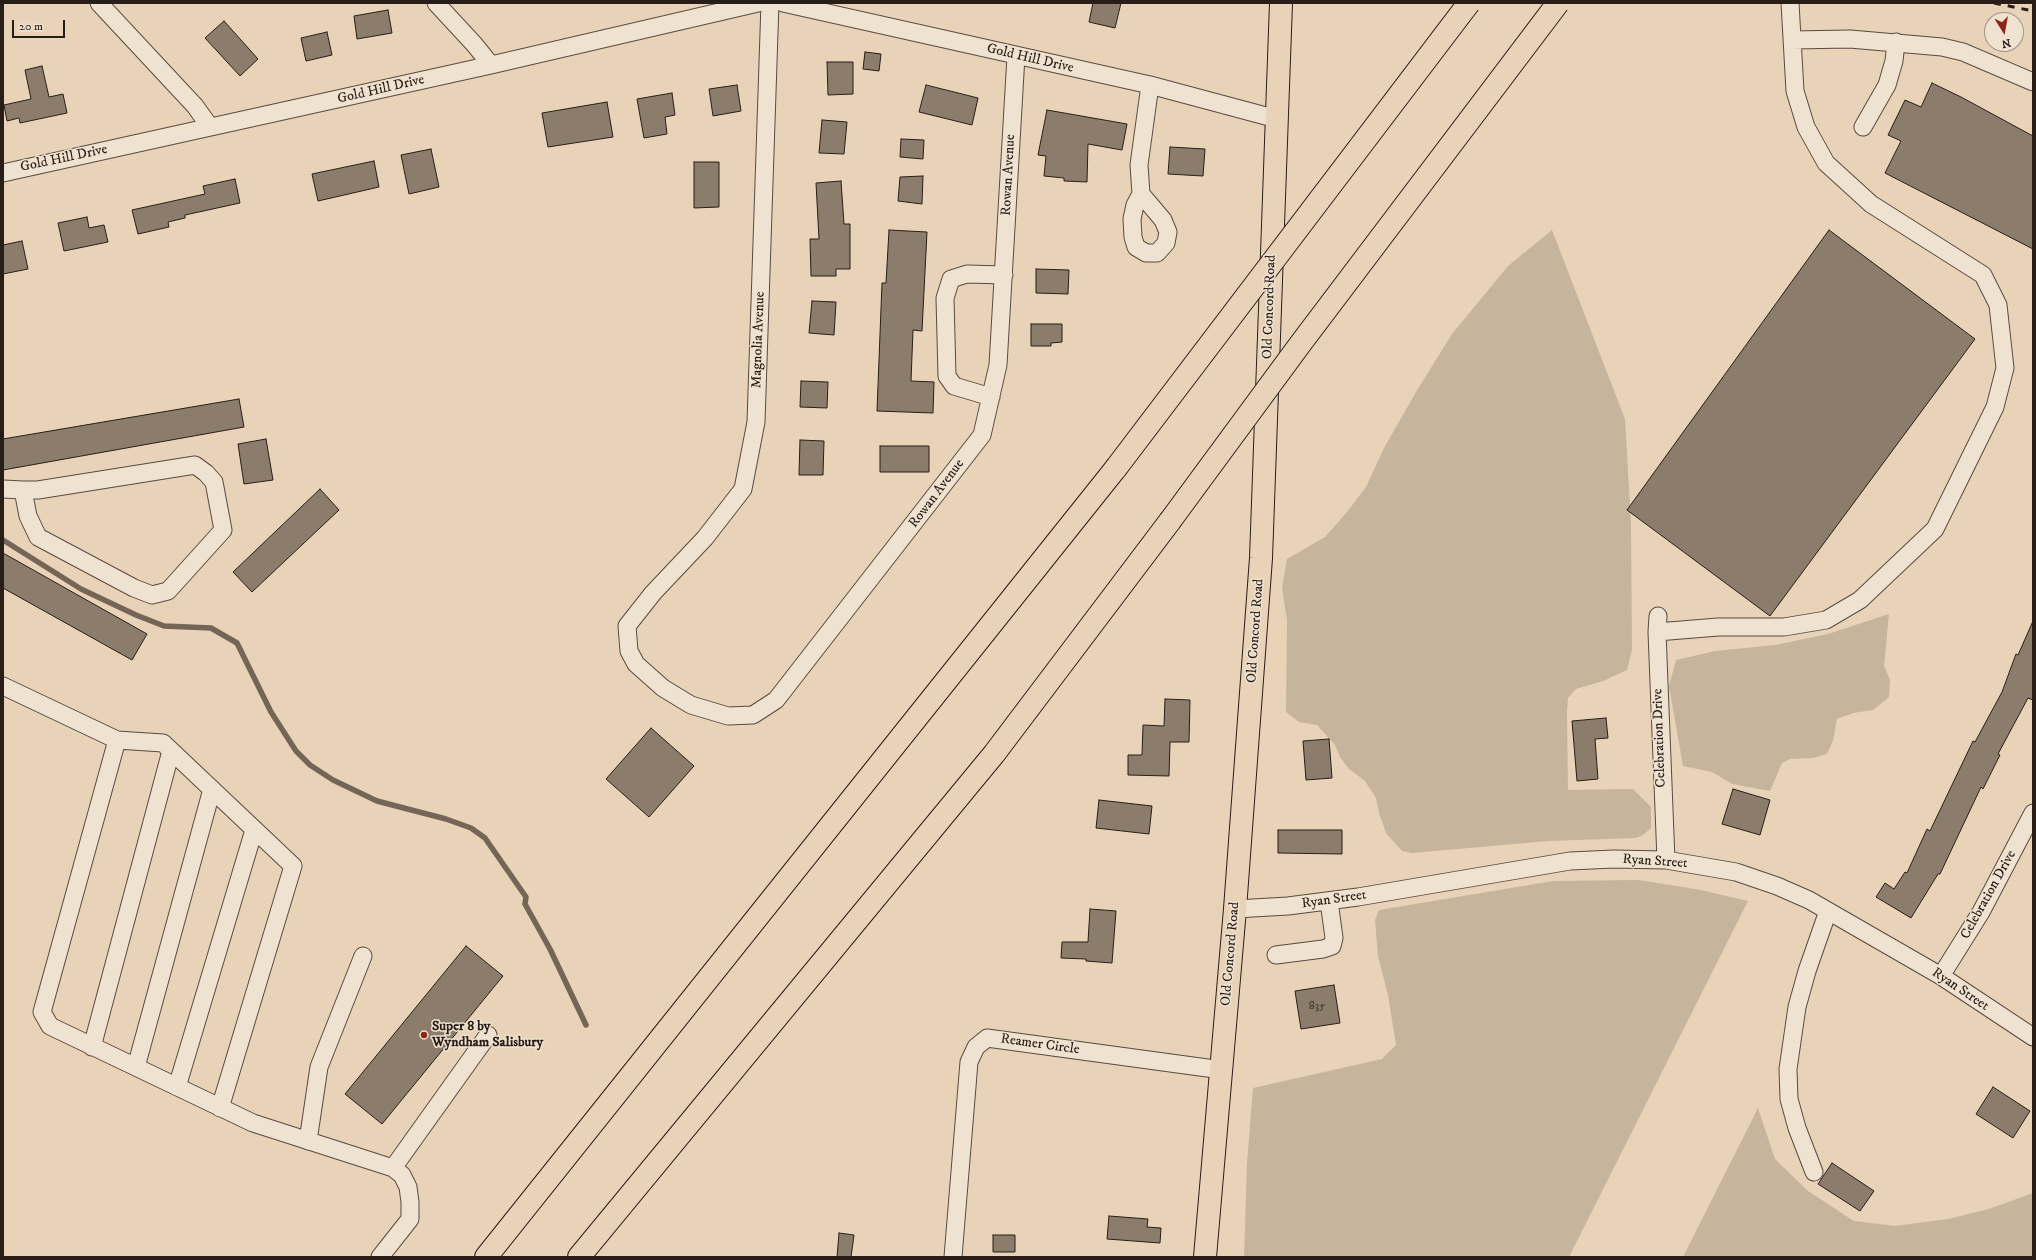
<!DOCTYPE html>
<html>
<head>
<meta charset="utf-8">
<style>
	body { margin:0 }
	#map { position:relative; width:2036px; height:1260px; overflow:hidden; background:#e8d3b8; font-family:"IM FELL DW Pica",serif }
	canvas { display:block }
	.frame { position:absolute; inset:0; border:4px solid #281e17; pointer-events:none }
	.north { position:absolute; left:1984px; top:12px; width:40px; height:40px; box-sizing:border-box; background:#f0e2d1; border:1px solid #a09487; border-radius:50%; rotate:169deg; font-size:11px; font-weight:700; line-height:16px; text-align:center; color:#281e17 }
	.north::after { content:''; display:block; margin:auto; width:14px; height:18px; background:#8f2418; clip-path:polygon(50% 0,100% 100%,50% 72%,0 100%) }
	.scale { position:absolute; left:12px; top:20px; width:53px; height:18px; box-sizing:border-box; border:2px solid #281e17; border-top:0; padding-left:5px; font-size:12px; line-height:14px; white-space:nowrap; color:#281e17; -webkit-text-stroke:3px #f0e2d1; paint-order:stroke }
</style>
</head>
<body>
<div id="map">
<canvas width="2036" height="1260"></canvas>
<div class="frame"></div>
<div class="north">N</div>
<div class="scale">20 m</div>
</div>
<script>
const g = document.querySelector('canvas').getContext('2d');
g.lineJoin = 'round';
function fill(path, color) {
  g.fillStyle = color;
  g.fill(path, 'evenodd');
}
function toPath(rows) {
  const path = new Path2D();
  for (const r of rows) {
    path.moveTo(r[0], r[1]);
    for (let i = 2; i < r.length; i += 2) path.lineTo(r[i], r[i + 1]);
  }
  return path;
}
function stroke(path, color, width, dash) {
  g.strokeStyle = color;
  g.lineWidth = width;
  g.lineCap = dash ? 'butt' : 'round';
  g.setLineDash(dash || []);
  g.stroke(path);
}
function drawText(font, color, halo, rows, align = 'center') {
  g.font = font + ' "IM FELL DW Pica",serif';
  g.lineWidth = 3;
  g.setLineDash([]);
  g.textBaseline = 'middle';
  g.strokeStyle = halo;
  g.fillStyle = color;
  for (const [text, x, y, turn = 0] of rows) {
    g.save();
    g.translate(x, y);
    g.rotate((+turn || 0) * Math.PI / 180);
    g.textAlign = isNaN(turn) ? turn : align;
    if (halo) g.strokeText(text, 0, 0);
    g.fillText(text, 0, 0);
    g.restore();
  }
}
const green = toPath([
	[1552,230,1625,419,1631,524,1632,650,1627,670,1603,681,1576,689,1568,698,1567,712,1568,790,1633,789,1651,807,1651,828,1643,835,1635,838,1548,841,1412,853,1402,851,1386,833,1379,813,1376,798,1365,781,1349,769,1340,757,1335,745,1317,725,1299,722,1286,712,1287,620,1282,588,1287,559,1325,537,1347,512,1366,487,1384,448,1416,392,1452,334,1508,266],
	[1889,614,1884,666,1890,680,1889,697,1873,710,1853,713,1837,719,1833,741,1827,754,1813,758,1790,759,1782,763,1770,791,1732,784,1712,772,1683,766,1669,686,1676,660,1715,651,1775,645,1828,634],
	[1639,880,1701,890,1748,901,1569,1257,1244,1257,1247,1164,1253,1088,1382,1059,1396,1045,1388,995,1378,956,1375,920,1379,910,1553,881],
	[1758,1108,1775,1159,1808,1191,1854,1221,1895,1226,1948,1219,1989,1209,2033,1193,2033,1257,1683,1257]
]);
const stream = toPath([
	[3,540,81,589,136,615,164,626,211,628,237,643,271,712,296,751,310,765,333,780,377,801,446,819,471,828,485,838,526,897,525,904,550,949,586,1025]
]);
const building = toPath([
	[1093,3,1121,3,1115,28,1089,22,1093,3],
	[388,10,392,33,357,39,354,16,388,10],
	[224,21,258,59,240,76,205,38,224,21],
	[327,32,332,55,306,61,301,38,327,32],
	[865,52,881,54,879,71,863,69,865,52],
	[827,62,853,62,853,94,828,95,827,62],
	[42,66,49,97,63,94,67,113,20,123,19,118,7,121,4,105,31,99,25,70,42,66],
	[1932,83,1961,97,2033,136,2033,249,1885,173,1901,141,1888,135,1905,100,1921,107,1932,83],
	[737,85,741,111,713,116,709,89,737,85],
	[926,85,978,98,972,125,919,112,926,85],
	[672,93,675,115,665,117,667,134,644,138,637,99,672,93],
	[607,102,613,137,548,147,542,113,607,102],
	[1047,110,1127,124,1122,150,1088,144,1087,182,1064,181,1064,178,1044,176,1046,156,1038,155,1047,110],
	[822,120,847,122,844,154,819,153,822,120],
	[901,139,924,140,923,159,900,157,901,139],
	[1170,147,1205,149,1203,176,1168,174,1170,147],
	[431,149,439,187,409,194,401,155,431,149],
	[374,161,379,187,318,201,312,174,374,161],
	[694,162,719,162,719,207,694,208,694,162],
	[923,176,922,204,898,201,900,177,923,176],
	[235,179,240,203,185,215,185,218,168,222,169,227,138,234,132,210,205,194,203,186,235,179],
	[841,181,844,224,850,224,850,269,836,269,836,276,811,276,810,239,819,239,816,183,841,181],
	[87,217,89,228,104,225,108,242,64,251,58,223,87,217],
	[889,230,927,232,922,331,913,330,911,381,934,382,933,413,877,411,882,283,886,283,889,230],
	[1829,230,1975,339,1770,616,1627,510,1829,230],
	[22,241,28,269,3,274,3,245,22,241],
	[1036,269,1069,270,1068,294,1036,293,1036,269],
	[812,301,836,302,834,335,809,333,812,301],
	[1031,324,1062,324,1062,342,1051,343,1051,346,1031,346,1031,324],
	[801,381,828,382,827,408,800,407,801,381],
	[239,399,244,427,3,470,3,439,239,399],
	[266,439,273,480,244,484,238,444,266,439],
	[800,440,824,441,823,475,799,475,800,440],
	[880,446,929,446,929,472,880,472,880,446],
	[320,489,339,510,252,592,233,572,320,489],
	[3,553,147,634,132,660,3,588,3,553],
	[2033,621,2033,700,2028,698,1998,754,2000,755,1983,789,1981,787,1940,874,1938,874,1911,918,1876,897,1885,883,1894,889,1905,872,1907,873,1927,829,1930,831,1973,741,1975,742,2002,692,2016,654,2018,655,2033,621],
	[1165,699,1190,700,1189,742,1170,742,1169,776,1128,775,1128,755,1142,755,1143,725,1164,726,1165,699],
	[1606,718,1608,738,1595,739,1598,779,1577,781,1572,721,1606,718],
	[651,728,694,766,649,817,606,779,651,728],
	[1329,739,1332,778,1306,780,1303,741,1329,739],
	[1733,789,1770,800,1760,835,1722,824,1733,789],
	[1099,800,1152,806,1149,834,1096,828,1099,800],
	[1278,830,1342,830,1342,854,1278,853,1278,830],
	[1090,909,1116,911,1112,963,1086,961,1086,959,1061,958,1062,942,1088,942,1090,909],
	[466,946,503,976,382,1124,345,1094,466,946],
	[1334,985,1340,1023,1301,1029,1295,991,1334,985],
	[1993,1087,2030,1111,2013,1138,1976,1114,1993,1087],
	[1832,1163,1874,1191,1860,1211,1818,1184,1832,1163],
	[1109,1216,1148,1219,1147,1227,1161,1228,1160,1243,1107,1239,1109,1216],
	[839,1233,854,1235,851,1257,837,1257,839,1233],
	[993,1235,1015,1235,1015,1252,993,1252,993,1235]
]);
const minor = toPath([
	[99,3,195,106,210,127],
	[436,3,474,44,491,65],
	[770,3,756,422,743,489,705,538,653,593,627,626,629,651,636,664,663,688,691,705,728,716,753,715,776,700,982,435,998,365,1016,56],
	[783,3,1150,85,1277,119],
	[1792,40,1850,39,1942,47,1963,52,2033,82],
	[1863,127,1887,85,1894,61,1896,42],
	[3,173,491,65,758,3],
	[1141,194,1135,205,1132,219,1133,237,1136,247,1146,253,1157,253,1166,243,1168,232,1163,220,1141,194,1139,165,1150,85],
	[991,397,954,386,947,376,945,298,951,279,967,274,1004,275],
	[3,489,23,490,38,490,195,465,206,473,214,482,223,530,168,591,152,595,134,588,38,537,28,516,23,490],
	[1658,616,1657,632,1666,860],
	[1657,632,1718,627,1784,627,1826,620,1860,600,1935,529,1995,407,2005,368,1998,305,1983,275,1871,204,1826,163,1806,127,1795,91,1790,3],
	[3,686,117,740],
	[1235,909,1288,906,1358,897,1570,861,1614,859,1666,860,1736,872,1777,886,1809,900,1941,976,2033,1037],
	[1276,955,1323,949,1332,946,1334,938,1329,901],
	[1941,976,1981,912,2033,813],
	[92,1047,171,751],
	[136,1067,212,789],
	[177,1087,254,830],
	[220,1108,293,866,163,743,117,740,42,1012,50,1026,253,1123,393,1168,402,1175,408,1187,410,1202,410,1219,380,1257],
	[308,1141,319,1067,363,956],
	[393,1168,488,1035],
	[1814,1172,1797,1128,1789,1099,1788,1069,1797,1007,1807,971,1828,911],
	[953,1257,969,1062,976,1047,987,1038,1222,1070]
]);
const major = toPath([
	[1205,1257,1235,909,1261,558,1281,3]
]);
const highway = toPath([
	[486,1257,1116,468],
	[579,1257,994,754,1170,521]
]);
const rail = toPath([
	[1994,3,2033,11]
]);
const highwayBridge = toPath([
	[1116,468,1469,3],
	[1170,521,1301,343,1558,3]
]);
const markers = [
	[424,1035,4,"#8f2418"]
];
const numberNames = [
	["835",1317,1007]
];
const streetNames = [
	["Gold Hill Drive",1030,59,13],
	["Gold Hill Drive",381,90,-13],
	["Gold Hill Drive",64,159,-12],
	["Rowan Avenue",1009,175,-87],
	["Old Concord Road",1270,307,-88],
	["Magnolia Avenue",759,340,-88],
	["Rowan Avenue",937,494,-53],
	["Old Concord Road",1256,631,-86],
	["Celebration Drive",1660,738,-92],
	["Ryan Street",1655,862,4],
	["Celebration Drive",1989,895,-61],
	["Ryan Street",1334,900,-8],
	["Old Concord Road",1231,954,-85],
	["Ryan Street",1960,990,34],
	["Reamer Circle",1040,1045,8]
];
const poiNames = [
	["Super 8 by",432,1027],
	["Wyndham Salisbury",432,1043]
];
fill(green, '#c7b49d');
stroke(stream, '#746557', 5.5);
fill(building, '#8c7c6b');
stroke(building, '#281e17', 1);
stroke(minor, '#584b3f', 19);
stroke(major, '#281e17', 24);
stroke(highway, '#281e17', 24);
stroke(minor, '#f0e2d1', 17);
stroke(major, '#e8d3b8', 22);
stroke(highway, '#e8d3b8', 22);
stroke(rail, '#281e17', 3, [7, 7]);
stroke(highwayBridge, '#281e17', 24, []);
stroke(highwayBridge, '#e8d3b8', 22);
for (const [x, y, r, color] of markers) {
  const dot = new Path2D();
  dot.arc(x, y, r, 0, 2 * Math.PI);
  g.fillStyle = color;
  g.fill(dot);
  stroke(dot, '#f0e2d1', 1.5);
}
drawText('12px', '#41362c', null, numberNames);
drawText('14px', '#281e17', '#f0e2d1', streetNames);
drawText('bold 14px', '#281e17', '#f0e2d1', poiNames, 'left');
</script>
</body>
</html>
